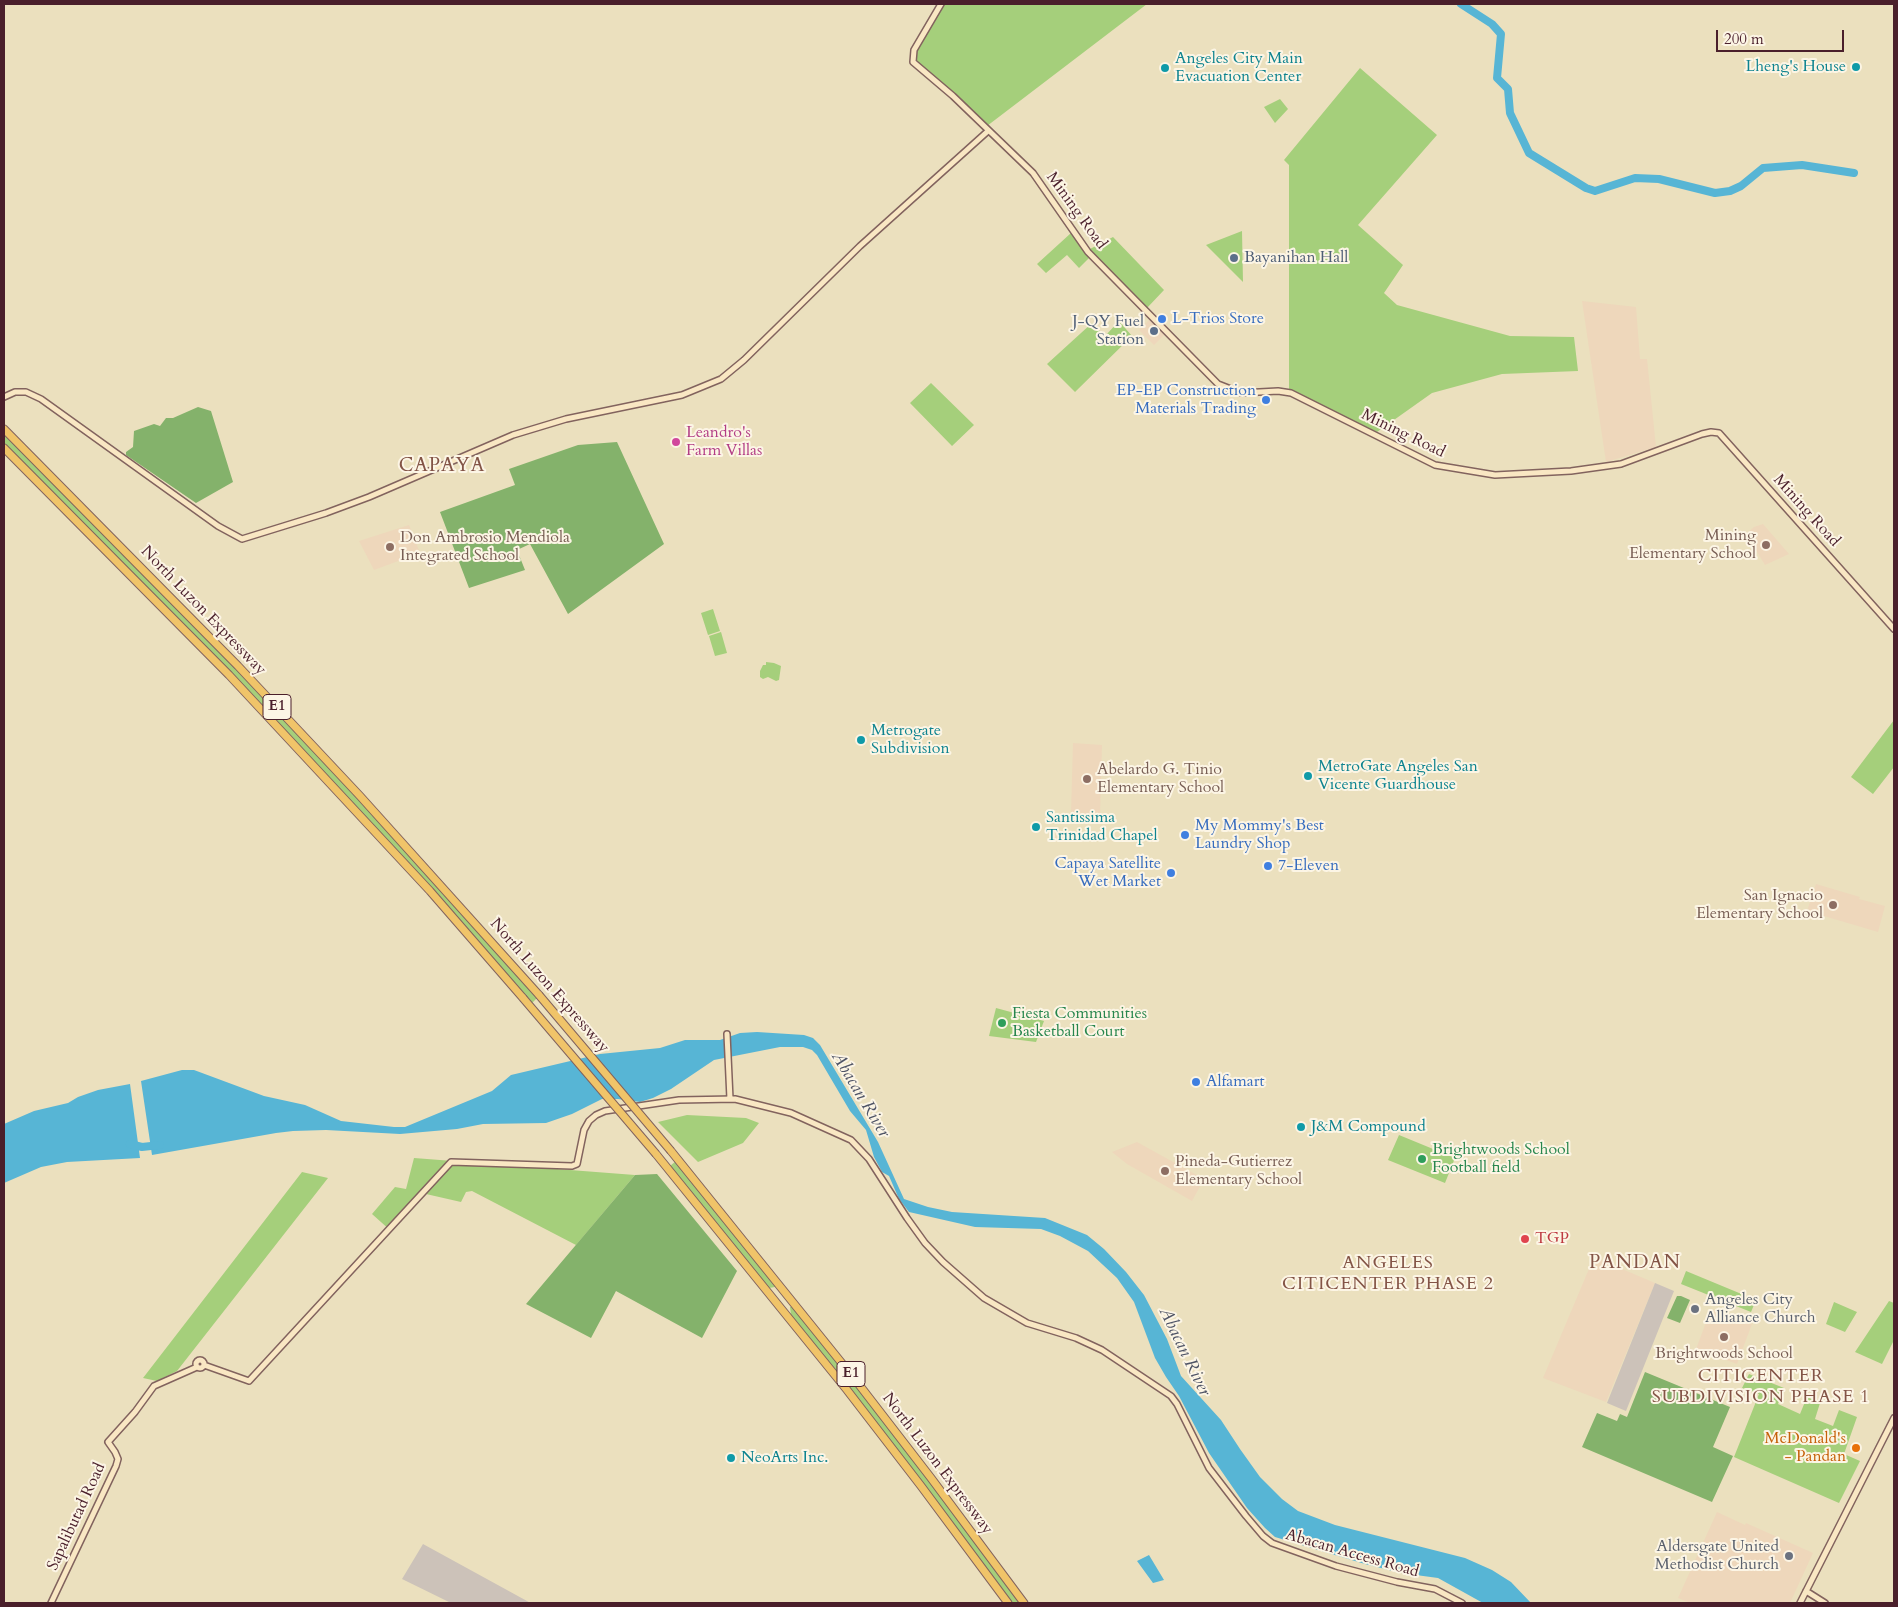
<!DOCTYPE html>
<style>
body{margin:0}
#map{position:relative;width:1898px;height:1607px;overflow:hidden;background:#ebe0be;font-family:Cardo,serif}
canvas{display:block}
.frame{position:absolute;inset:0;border:5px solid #4a1f2b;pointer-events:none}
.scale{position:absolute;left:1716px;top:30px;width:128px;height:22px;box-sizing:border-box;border:2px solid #4a1f2b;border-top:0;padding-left:6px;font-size:15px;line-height:18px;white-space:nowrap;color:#4a1f2b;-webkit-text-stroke:4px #fcf5e5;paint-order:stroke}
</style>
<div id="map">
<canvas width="1898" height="1607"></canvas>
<div class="frame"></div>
<div class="scale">200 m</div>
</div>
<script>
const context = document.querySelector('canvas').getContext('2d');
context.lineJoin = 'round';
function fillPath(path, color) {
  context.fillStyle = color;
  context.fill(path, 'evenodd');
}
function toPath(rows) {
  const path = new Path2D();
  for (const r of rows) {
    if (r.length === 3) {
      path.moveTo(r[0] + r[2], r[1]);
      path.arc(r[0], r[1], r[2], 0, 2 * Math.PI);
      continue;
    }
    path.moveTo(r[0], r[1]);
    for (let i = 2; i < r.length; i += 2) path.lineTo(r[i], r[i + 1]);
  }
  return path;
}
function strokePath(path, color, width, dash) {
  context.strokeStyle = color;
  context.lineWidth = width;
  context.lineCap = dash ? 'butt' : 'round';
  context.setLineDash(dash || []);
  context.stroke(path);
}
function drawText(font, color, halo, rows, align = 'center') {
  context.font = font + ' Cardo,serif';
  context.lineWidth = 4;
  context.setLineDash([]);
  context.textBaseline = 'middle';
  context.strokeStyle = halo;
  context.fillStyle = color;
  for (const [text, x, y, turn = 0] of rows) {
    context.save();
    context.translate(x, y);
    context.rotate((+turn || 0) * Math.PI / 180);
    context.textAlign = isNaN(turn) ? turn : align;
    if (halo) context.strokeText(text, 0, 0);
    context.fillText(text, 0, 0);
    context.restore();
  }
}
const built = toPath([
 [1582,301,1636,307,1640,359,1647,359,1656,447,1606,462],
 [1150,319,1165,334,1154,345,1139,330],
 [1763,524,1789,554,1765,565,1746,534,1754,527],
 [409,525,420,553,374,570,359,541],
 [1073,743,1102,745,1100,818,1071,813],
 [1816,884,1860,897,1859,899,1885,906,1878,932,1807,911],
 [1137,1142,1204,1179,1192,1201,1127,1164,1112,1152],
 [1594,1257,1655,1283,1606,1402,1543,1378],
 [1711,1309,1752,1324,1737,1364,1696,1349],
 [1717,1512,1745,1525,1746,1523,1813,1553,1790,1603,1690,1603,1678,1598]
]);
const industrial = toPath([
 [1655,1283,1674,1291,1626,1411,1607,1403],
 [423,1544,527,1601,530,1603,451,1603,402,1579]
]);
const green = toPath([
 [945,4,1147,4,987,126,917,61,916,56,917,49],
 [1360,68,1437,135,1358,225,1403,265,1384,293,1397,305,1510,336,1574,337,1578,371,1502,374,1432,393,1377,432,1289,391,1289,165,1284,160],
 [1280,99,1288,109,1275,123,1264,107],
 [1242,231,1243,282,1206,245],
 [1071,233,1090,257,1079,268,1067,255,1046,273,1037,264],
 [1113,237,1164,290,1147,308,1088,250],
 [1119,321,1132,336,1075,392,1047,364,1092,323,1105,336],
 [931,383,974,425,952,446,910,403],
 [4,433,250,682,327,763,537,998,532,1003,153,594,4,444],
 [713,609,720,631,708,635,701,613],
 [721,632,727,653,715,656,709,636],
 [766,662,774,663,781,666,779,680,776,681,768,677,763,679,760,677,760,671,763,665,766,665],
 [1894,720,1894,767,1873,794,1851,777],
 [996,1008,1044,1021,1036,1042,989,1036],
 [687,1115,746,1118,759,1123,743,1143,698,1162,658,1122],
 [1399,1135,1455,1158,1445,1183,1388,1160],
 [414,1158,635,1175,576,1245,472,1191,466,1192,461,1202,426,1194,391,1231,372,1214,395,1187,406,1189],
 [676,1161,776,1285,775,1287,769,1288,670,1166],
 [302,1172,328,1178,177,1371,157,1381,143,1378],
 [1686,1271,1756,1300,1751,1312,1681,1284],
 [1889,1301,1894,1303,1894,1340,1882,1364,1855,1352],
 [1834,1302,1857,1312,1845,1332,1826,1324],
 [790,1307,794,1307,869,1400,1022,1603,1012,1603,864,1408,791,1315],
 [1749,1374,1784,1388,1778,1404,1800,1414,1807,1397,1820,1403,1815,1419,1833,1426,1839,1410,1857,1417,1844,1454,1860,1461,1839,1503,1734,1457,1759,1394,1742,1388]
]);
const forest = toPath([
 [198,407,211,411,233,482,196,503,126,455,126,452,133,447,134,431,154,424,160,426,166,418,173,418],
 [617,442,664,544,568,614,530,544,517,550,525,570,469,588,440,512,515,485,509,469,578,445],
 [657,1174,737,1271,702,1338,616,1291,591,1338,526,1304,635,1175],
 [1677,1296,1681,1296,1690,1300,1680,1323,1667,1318],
 [1645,1372,1730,1407,1713,1447,1733,1456,1712,1502,1582,1447,1597,1413,1617,1421,1620,1414,1627,1417]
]);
const water = toPath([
 [757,1032,804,1035,813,1038,820,1045,878,1142,904,1199,928,1207,952,1212,1045,1218,1087,1235,1104,1249,1126,1272,1144,1295,1167,1339,1181,1376,1221,1420,1240,1449,1260,1477,1282,1499,1298,1511,1335,1525,1465,1558,1492,1570,1511,1582,1531,1603,1483,1603,1438,1578,1401,1573,1365,1564,1275,1537,1265,1528,1247,1508,1209,1453,1179,1396,1166,1377,1155,1358,1134,1302,1117,1278,1088,1251,1060,1236,1041,1229,975,1227,909,1212,899,1199,889,1176,882,1172,874,1157,866,1130,850,1111,817,1055,812,1050,803,1047,780,1047,714,1060,671,1089,653,1098,640,1102,618,1099,602,1099,572,1114,546,1123,483,1124,457,1129,400,1134,326,1130,293,1131,276,1133,152,1155,141,1081,182,1070,194,1070,264,1096,305,1105,341,1121,394,1127,405,1127,492,1091,511,1075,600,1054,660,1048,685,1040,720,1040,740,1033],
 [130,1084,140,1158,67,1162,41,1167,4,1183,4,1124,34,1111,68,1103,78,1097,98,1090],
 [1149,1555,1164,1580,1153,1583,1137,1561]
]);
const river = toPath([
 [1461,4,1492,24,1501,34,1497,78,1508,89,1510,113,1529,153,1586,188,1595,191,1635,178,1659,179,1715,193,1730,191,1741,186,1763,168,1802,165,1854,173],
 [130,1144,142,1147,160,1145]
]);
const secondary = toPath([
 [941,4,914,50,913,62,953,96,1033,173,1088,252,1218,384,1241,393,1278,391,1291,393,1435,465,1495,475,1571,471,1621,464,1702,434,1711,432,1719,433,1894,629],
 [4,397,15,392,26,392,41,399,218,526,242,539,326,513,369,497,513,435,566,419,682,395,721,379,744,360,860,246,988,131],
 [727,1034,730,1099],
 [200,1364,4],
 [204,1365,249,1381,451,1162,572,1166,577,1164,584,1130,589,1121,596,1115,605,1111,679,1100,735,1099,791,1113,851,1140,869,1159,907,1218,925,1243,943,1262,984,1298,1027,1323,1076,1338,1102,1350,1171,1396,1177,1404,1209,1468,1246,1516,1263,1536,1272,1543,1336,1566,1397,1582,1435,1589,1462,1603],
 [1806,1591,1825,1603],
 [51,1603,116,1466,118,1459,115,1452,108,1442,135,1412,154,1386,197,1367],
 [1800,1603,1894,1418]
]);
const highway = toPath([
 [4,429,238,666,360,796,539,995],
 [4,448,229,675,430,891,523,998],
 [671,1151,857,1382,931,1478,1024,1603],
 [656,1154,847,1390,921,1486,1008,1603]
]);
const highwayBridge = toPath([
 [539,995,671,1151],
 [523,998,656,1154]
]);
const markers = [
 [1856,67,5,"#0f9aa8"],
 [1165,68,5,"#0f9aa8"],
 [1234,258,5,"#5c6f8a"],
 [1162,319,5,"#3f7fe0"],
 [1154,331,5,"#5c6f8a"],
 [1266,400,5,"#3f7fe0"],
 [676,442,5,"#d1479c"],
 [1766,545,5,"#8d6e63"],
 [390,547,5,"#8d6e63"],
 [861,740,5,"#0f9aa8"],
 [1308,776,5,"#0f9aa8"],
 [1087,779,5,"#8d6e63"],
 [1036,827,5,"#0f9aa8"],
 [1185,835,5,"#3f7fe0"],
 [1268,866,5,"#3f7fe0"],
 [1171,873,5,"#3f7fe0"],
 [1833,905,5,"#8d6e63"],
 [1002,1023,5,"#2e9e5b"],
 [1196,1082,5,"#3f7fe0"],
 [1301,1127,5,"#0f9aa8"],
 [1422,1159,5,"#2e9e5b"],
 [1165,1171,5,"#8d6e63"],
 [1525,1239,5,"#e0444e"],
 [1695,1309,5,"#6b7280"],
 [1724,1337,5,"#8d6e63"],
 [1856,1448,5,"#e8710a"],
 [731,1458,5,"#0f9aa8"],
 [1789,1556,5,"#6b7280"]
];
const shields = [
 [277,707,28],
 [851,1374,28]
];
const shieldNames = [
 ["E1",277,707],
 ["E1",851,1374]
];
const cultureNames = [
 ["Angeles City Main",1175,59],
 ["Evacuation Center",1175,77],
 ["Lheng's House",1846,67,"right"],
 ["Metrogate",871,731],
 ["Subdivision",871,749],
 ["MetroGate Angeles San",1318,767],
 ["Vicente Guardhouse",1318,785],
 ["Santissima",1046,818],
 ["Trinidad Chapel",1046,836],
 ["J&M Compound",1311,1127],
 ["NeoArts Inc.",741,1458]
];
const streetNames = [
 ["Mining Road",1076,211,54],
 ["Mining Road",1403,434,26],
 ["Mining Road",1806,511,48],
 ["North Luzon Expressway",203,611,46],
 ["North Luzon Expressway",549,986,49],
 ["North Luzon Expressway",937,1464,53],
 ["Sapalibutad Road",77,1517,-65],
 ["Abacan Access Road",1352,1554,16]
];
const serviceNames = [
 ["Bayanihan Hall",1244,258],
 ["J-QY Fuel",1144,322,"right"],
 ["Station",1144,340,"right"]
];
const shopNames = [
 ["L-Trios Store",1172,319],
 ["EP-EP Construction",1256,391,"right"],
 ["Materials Trading",1256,409,"right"],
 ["My Mommy's Best",1195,826],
 ["Laundry Shop",1195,844],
 ["Capaya Satellite",1161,864,"right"],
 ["Wet Market",1161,882,"right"],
 ["7-Eleven",1278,866],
 ["Alfamart",1206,1082]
];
const hotelNames = [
 ["Leandro's",686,433],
 ["Farm Villas",686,451]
];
const educationNames = [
 ["Mining",1756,536,"right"],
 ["Elementary School",1756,554,"right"],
 ["Don Ambrosio Mendiola",400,538],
 ["Integrated School",400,556],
 ["Abelardo G. Tinio",1097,770],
 ["Elementary School",1097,788],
 ["San Ignacio",1823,896,"right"],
 ["Elementary School",1823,914,"right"],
 ["Pineda-Gutierrez",1175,1162],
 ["Elementary School",1175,1180],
 ["Brightwoods School",1724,1354,"center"]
];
const leisureNames = [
 ["Fiesta Communities",1012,1014],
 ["Basketball Court",1012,1032],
 ["Brightwoods School",1432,1150],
 ["Football field",1432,1168]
];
const healthNames = [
 ["TGP",1535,1239]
];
const worshipNames = [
 ["Angeles City",1705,1300],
 ["Alliance Church",1705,1318],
 ["Aldersgate United",1779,1547,"right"],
 ["Methodist Church",1779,1565,"right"]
];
const foodNames = [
 ["McDonald's",1846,1439],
 ["- Pandan",1846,1457]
];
const waterNames = [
 ["Abacan River",860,1095,59],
 ["Abacan River",1184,1352,64]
];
const neighbourhoodNames = [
 ["ANGELES",1388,1264],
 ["CITICENTER PHASE 2",1388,1285],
 ["CITICENTER",1761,1377],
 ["SUBDIVISION PHASE 1",1761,1398]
];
const quarterNames = [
 ["CAPAYA",442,467],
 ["PANDAN",1635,1264]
];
fillPath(built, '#eed7bb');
fillPath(industrial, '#ccc2b9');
fillPath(green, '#a5cf7b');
fillPath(forest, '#84b26b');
fillPath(water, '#57b5d5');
strokePath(river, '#57b5d5', 8);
strokePath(secondary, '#82635e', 8);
strokePath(highway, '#82635e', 9);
strokePath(secondary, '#f9e7c3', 5);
strokePath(highway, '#f0c469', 7);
strokePath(highwayBridge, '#82635e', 9, []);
strokePath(highwayBridge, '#f0c469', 7);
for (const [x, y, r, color] of markers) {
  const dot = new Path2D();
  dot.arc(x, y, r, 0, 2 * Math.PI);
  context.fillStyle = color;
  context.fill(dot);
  strokePath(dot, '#fcf5e5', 2);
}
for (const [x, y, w] of shields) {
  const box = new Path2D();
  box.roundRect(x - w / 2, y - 12.5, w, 25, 4);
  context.fillStyle = '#fcf5e5';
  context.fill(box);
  strokePath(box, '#4a1f2b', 1);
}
drawText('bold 15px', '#4a1f2b', null, shieldNames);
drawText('16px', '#0d838f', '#fcf5e5', cultureNames, 'left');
drawText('16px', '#4a1f2b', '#fcf5e5', streetNames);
drawText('16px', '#4e5e75', '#fcf5e5', serviceNames, 'left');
drawText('16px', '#366cbe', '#fcf5e5', shopNames, 'left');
drawText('16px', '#b23c85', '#fcf5e5', hotelNames, 'left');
drawText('16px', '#785e54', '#fcf5e5', educationNames, 'left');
drawText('16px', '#27864d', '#fcf5e5', leisureNames, 'left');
drawText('16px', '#be3a42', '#fcf5e5', healthNames, 'left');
drawText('16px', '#5b616d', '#fcf5e5', worshipNames, 'left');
drawText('16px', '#c56008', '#fcf5e5', foodNames, 'right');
drawText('italic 18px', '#4f5466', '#fcf5e5', waterNames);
context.letterSpacing = '1px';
drawText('18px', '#835446', '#fcf5e5', neighbourhoodNames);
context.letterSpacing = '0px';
context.letterSpacing = '1px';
drawText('19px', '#835446', '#fcf5e5', quarterNames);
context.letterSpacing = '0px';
</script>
